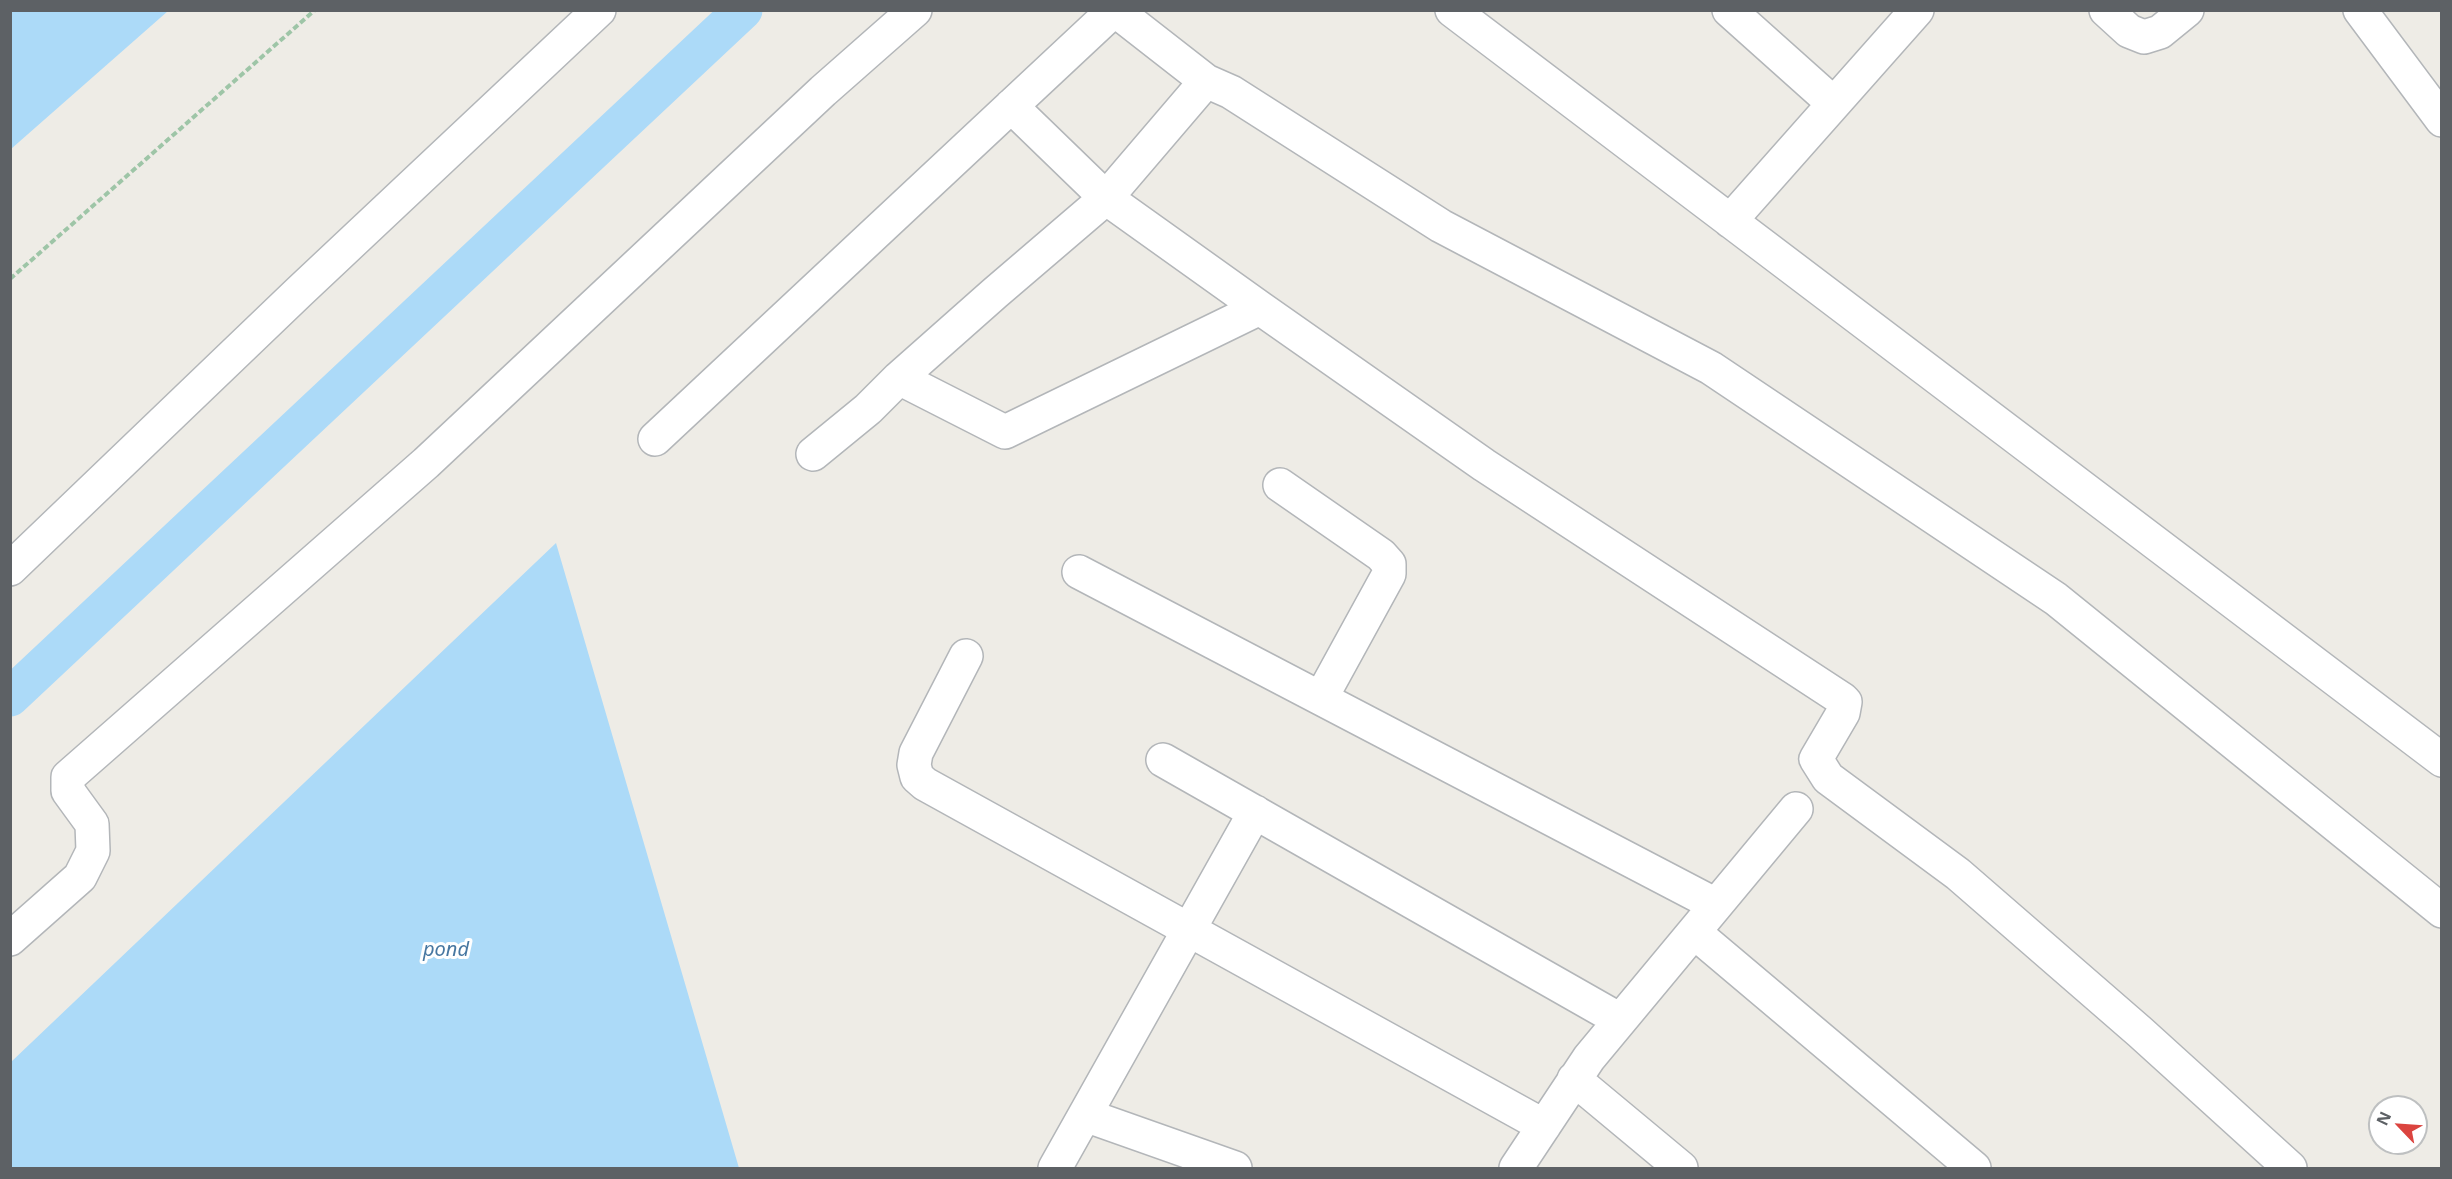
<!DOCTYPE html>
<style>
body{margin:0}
#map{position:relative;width:2452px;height:1179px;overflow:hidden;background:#eeece6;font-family:"Noto Sans",sans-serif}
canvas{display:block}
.frame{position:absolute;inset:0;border:12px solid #5d6165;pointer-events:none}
.north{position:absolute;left:2368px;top:1095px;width:60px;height:60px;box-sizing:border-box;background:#fff;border:2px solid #bec0c1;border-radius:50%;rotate:295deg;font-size:16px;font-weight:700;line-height:24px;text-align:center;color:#5d6165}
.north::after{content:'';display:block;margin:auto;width:21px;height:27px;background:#db443f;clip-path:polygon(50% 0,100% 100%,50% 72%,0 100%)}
</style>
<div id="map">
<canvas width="2452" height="1179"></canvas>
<div class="frame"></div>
<div class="north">N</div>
</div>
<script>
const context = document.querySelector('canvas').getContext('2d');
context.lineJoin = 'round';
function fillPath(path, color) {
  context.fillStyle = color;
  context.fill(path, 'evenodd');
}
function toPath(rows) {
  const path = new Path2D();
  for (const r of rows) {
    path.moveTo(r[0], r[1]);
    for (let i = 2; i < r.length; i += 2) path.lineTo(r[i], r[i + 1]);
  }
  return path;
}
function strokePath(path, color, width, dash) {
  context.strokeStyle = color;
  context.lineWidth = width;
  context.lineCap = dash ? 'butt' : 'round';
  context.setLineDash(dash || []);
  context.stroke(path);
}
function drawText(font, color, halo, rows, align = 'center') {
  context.font = font + ' "Noto Sans",sans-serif';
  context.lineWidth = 6;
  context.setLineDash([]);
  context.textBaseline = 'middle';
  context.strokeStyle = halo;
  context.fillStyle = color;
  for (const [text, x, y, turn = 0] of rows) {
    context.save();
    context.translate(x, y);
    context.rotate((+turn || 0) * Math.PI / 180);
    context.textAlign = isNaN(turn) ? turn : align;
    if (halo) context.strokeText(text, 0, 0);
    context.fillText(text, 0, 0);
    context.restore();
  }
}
const water = toPath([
 [11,10,168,10,168,11,11,149],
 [556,543,739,1168,11,1168,11,1062]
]);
const canal = toPath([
 [10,697,743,10]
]);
const path = toPath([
 [10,279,315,10]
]);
const minor = toPath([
 [1452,10,2442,760],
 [1729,10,1833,103],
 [2106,10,2129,31,2144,37,2160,32,2187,10],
 [2360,10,2442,120],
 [1206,81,1231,92,1441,226,1711,368,2056,599,2442,911],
 [1011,106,1106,198,1260,308,1484,465,1842,699,1845,702,1843,713,1816,759,1828,778,1958,874,2140,1032,2290,1168],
 [1730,221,1917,10],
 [899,378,1005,432,1260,308],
 [655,439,1114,10],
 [813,454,868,409,899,378,995,293,1106,198,1206,81,1115,10],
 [1280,485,1381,555,1389,564,1389,574,1321,698],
 [10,569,299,292,599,10],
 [1079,572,1716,905],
 [966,656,916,753,914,765,917,777,925,784,1544,1126],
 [1163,760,1620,1020],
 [1694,932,1974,1168],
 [10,939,80,877,93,851,92,824,68,791,68,777,426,463,823,91,915,10],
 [1574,1079,1681,1168],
 [1085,1115,1235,1168],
 [1055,1168,1255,812],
 [1516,1168,1589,1058,1796,809]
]);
const waterNames = [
 ["pond",446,950]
];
fillPath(water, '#acdaf8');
strokePath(canal, '#acdaf8', 39);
strokePath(minor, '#b3b6b9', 36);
strokePath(path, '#9ec5a7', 4, [6, 3]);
strokePath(minor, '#fff', 33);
drawText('italic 20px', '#4777a1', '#fff', waterNames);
</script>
